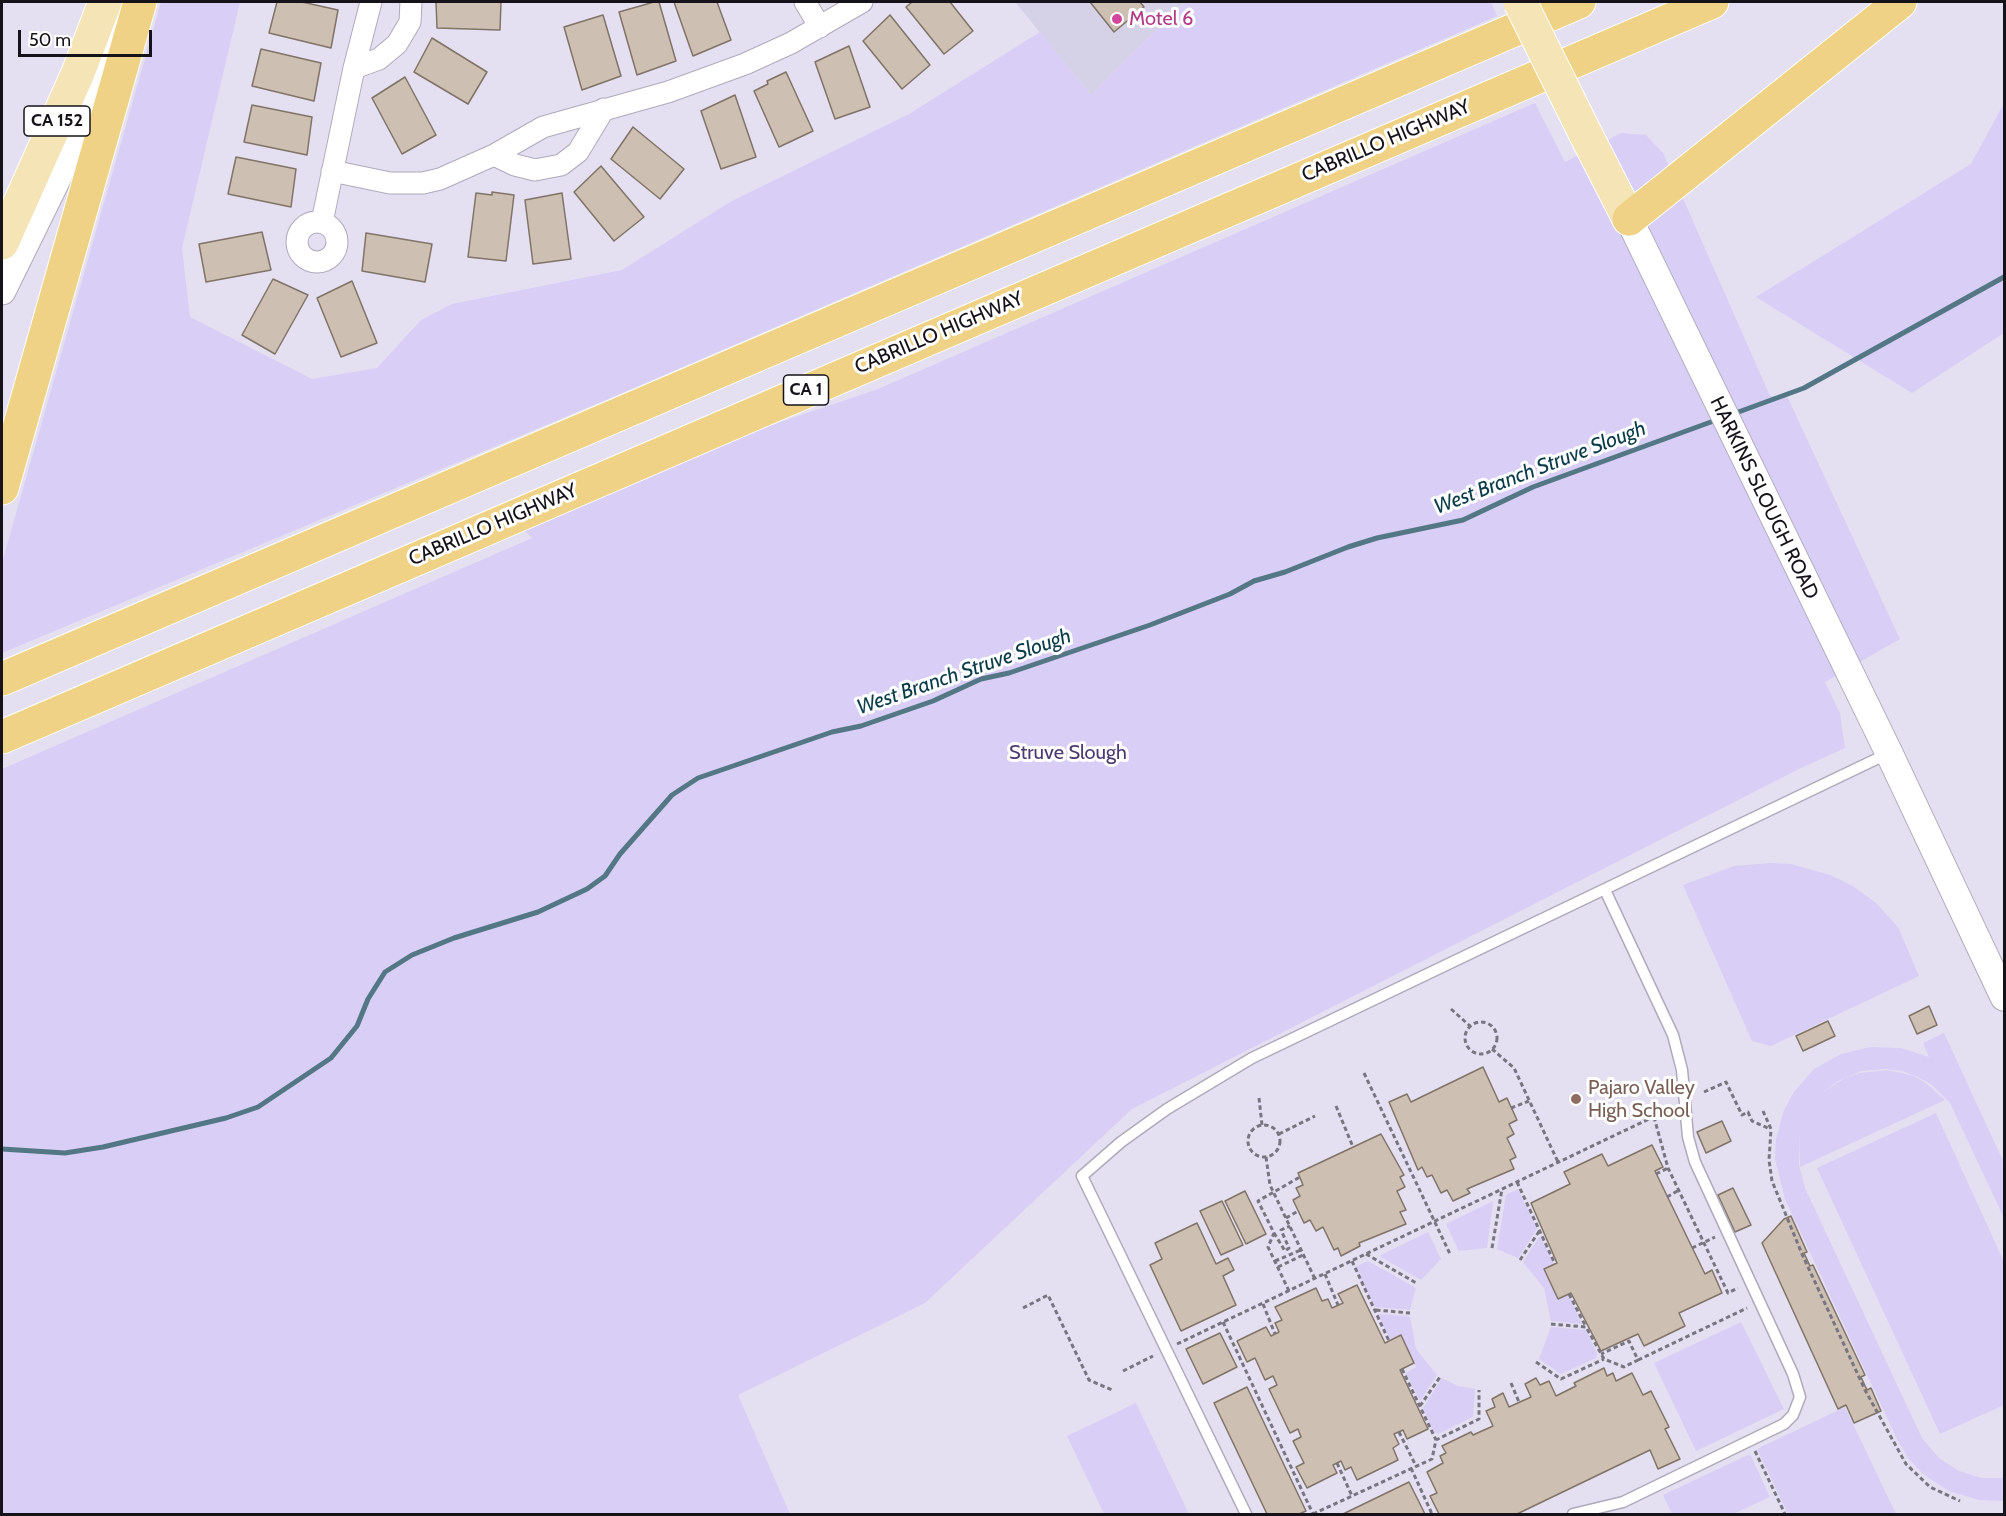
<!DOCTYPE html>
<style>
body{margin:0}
#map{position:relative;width:2006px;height:1516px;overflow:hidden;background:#e4e0f2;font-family:Cabin,sans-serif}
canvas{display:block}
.frame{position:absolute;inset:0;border:3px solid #151319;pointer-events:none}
.scale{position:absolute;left:18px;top:30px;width:134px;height:27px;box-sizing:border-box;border:3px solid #151319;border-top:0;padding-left:8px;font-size:18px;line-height:21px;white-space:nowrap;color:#151319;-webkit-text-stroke:4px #fff;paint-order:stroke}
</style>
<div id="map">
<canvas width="2006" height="1516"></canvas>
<div class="frame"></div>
<div class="scale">50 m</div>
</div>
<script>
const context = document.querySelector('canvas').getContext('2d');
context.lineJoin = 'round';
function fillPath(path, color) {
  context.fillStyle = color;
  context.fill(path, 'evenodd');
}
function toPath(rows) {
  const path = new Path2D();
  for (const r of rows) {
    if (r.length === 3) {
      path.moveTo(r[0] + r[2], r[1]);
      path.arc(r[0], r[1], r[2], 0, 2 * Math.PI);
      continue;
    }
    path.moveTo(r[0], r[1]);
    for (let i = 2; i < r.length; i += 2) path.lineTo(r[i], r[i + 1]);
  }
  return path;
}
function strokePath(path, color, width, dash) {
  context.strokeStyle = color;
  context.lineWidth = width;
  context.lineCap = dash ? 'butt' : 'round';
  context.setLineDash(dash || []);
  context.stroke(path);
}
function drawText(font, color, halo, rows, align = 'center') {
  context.font = font + ' Cabin,sans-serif';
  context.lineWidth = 6;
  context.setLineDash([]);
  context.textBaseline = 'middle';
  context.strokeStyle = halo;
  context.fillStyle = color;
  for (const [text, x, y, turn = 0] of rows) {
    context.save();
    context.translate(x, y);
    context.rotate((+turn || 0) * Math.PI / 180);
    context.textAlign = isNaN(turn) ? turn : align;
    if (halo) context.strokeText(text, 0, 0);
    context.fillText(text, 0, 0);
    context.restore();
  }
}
const commercial = toPath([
 [1015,2,1185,2,1091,95]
]);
const green = toPath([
 [161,2,240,2,182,248,190,317,312,379,377,368,421,320,452,304,622,270,730,202,909,114,1040,32,1091,95,1185,2,1491,2,1497,16,620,394,2,653,2,563],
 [1535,103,1565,162,1621,133,1646,135,1663,153,1770,396,1787,396,1900,639,1825,682,1840,713,1845,748,1801,768,1132,1109,925,1303,738,1395,790,1514,2,1514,2,769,532,538,513,519,621,476,878,389],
 [2004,103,2004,333,1912,393,1756,297,1971,164],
 [1769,863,1791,864,1830,875,1853,886,1876,903,1898,927,1919,976,1771,1046,1752,1041,1683,885,1734,866],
 [1944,1033,2004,1163,2004,1218,1950,1103,1932,1085,1918,1077,1902,1071,1886,1069,1861,1071,1838,1081,1822,1093,1845,1078,1859,1073,1888,1070,1914,1076,1926,1083,1945,1100,1800,1167,1800,1132,1799,1165,1805,1188,1922,1438,1939,1458,1959,1471,1982,1478,2004,1478,2004,1501,1979,1500,1949,1491,1923,1474,1908,1458,1897,1439,1785,1199,1775,1159,1776,1139,1784,1110,1794,1092,1814,1069,1841,1054,1870,1047,1901,1048,1929,1057,1923,1043],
 [1936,1113,2004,1262,2004,1405,1940,1434,1817,1168],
 [1518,1189,1537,1229,1518,1258,1497,1249,1506,1195],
 [1493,1201,1487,1248,1459,1251,1446,1224],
 [1428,1232,1441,1259,1421,1280,1381,1257,1381,1255],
 [1540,1236,1554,1265,1544,1270,1558,1299,1568,1294,1582,1324,1551,1321,1544,1288,1523,1262],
 [1368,1261,1416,1288,1410,1310,1375,1307,1355,1267],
 [1378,1314,1410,1316,1416,1349,1437,1375,1420,1401,1406,1373,1416,1367,1402,1338,1392,1343],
 [1741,1322,1784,1409,1696,1451,1654,1363],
 [1551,1327,1586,1330,1597,1354,1596,1358,1561,1374,1539,1359],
 [1442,1378,1458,1386,1475,1389,1473,1417,1438,1434,1434,1432,1423,1408],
 [1136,1403,1189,1514,1104,1514,1067,1436],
 [1845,1407,1896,1514,1788,1514,1757,1449],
 [1750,1454,1770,1497,1733,1514,1672,1514,1663,1495]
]);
const stream = toPath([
 [1733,414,1804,388,2004,277],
 [2,1149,65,1153,103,1147,226,1118,258,1107,331,1058,357,1026,368,999,385,972,412,955,454,938,538,912,587,889,605,876,620,854,672,795,698,778,832,732,861,726,933,701,981,679,1009,673,1150,625,1230,594,1254,581,1285,572,1348,547,1377,538,1463,520,1533,487,1719,419]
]);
const building = toPath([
 [277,2,302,2,338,10,331,48,269,33,277,2],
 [436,2,501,2,500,30,437,28,436,2],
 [654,2,659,2,676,61,637,75,619,12,654,2],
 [674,2,717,2,731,40,693,56,674,2],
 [912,2,950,2,973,31,944,54,906,7,912,2],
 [1090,2,1140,2,1144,7,1114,32,1090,2],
 [603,15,621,76,582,90,564,27,603,15],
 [890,15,930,65,902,89,863,41,890,15],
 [432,38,487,72,468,104,414,72,432,38],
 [849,46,870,107,835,119,815,62,849,46],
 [261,49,321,63,314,101,252,86,261,49],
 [786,72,813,131,779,147,754,91,768,84,767,81,786,72],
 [405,77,436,135,402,154,372,98,405,77],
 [735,95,756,157,721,169,701,111,735,95],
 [252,105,312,117,307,155,244,142,252,105],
 [633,127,684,169,660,199,611,159,633,127],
 [236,157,296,169,291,207,228,194,236,157],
 [601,166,644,217,614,241,574,192,601,166],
 [492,192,514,195,506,261,468,257,476,193,492,195,492,192],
 [562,193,571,259,533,264,525,200,562,193],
 [262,232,271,270,206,282,199,244,262,232],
 [366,233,432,244,425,282,362,271,366,233],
 [273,279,308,295,275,354,242,335,273,279],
 [352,281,377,343,341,357,317,298,352,281],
 [1929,1006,1937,1025,1917,1034,1909,1016,1929,1006],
 [1828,1021,1835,1036,1803,1051,1796,1036,1828,1021],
 [1483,1067,1499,1102,1507,1098,1517,1120,1509,1124,1514,1134,1507,1138,1516,1157,1510,1160,1514,1169,1467,1189,1470,1193,1453,1201,1447,1190,1441,1193,1432,1175,1427,1177,1422,1167,1418,1170,1389,1102,1407,1094,1411,1102,1483,1067],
 [1722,1121,1731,1141,1706,1153,1697,1132,1722,1121],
 [1381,1134,1404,1175,1400,1177,1405,1187,1397,1191,1406,1210,1400,1212,1406,1224,1359,1243,1360,1246,1341,1256,1338,1248,1334,1250,1323,1227,1316,1231,1310,1220,1304,1223,1293,1200,1300,1196,1296,1188,1303,1185,1298,1173,1381,1134],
 [1652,1145,1663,1167,1655,1171,1705,1274,1712,1270,1722,1293,1679,1313,1685,1326,1644,1346,1638,1334,1601,1351,1571,1293,1558,1299,1544,1269,1557,1263,1531,1203,1570,1184,1564,1172,1602,1154,1608,1166,1652,1145],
 [1733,1188,1751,1225,1735,1232,1718,1195,1733,1188],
 [1245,1191,1266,1234,1246,1244,1225,1201,1245,1191],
 [1222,1201,1243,1245,1221,1255,1200,1211,1222,1201],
 [1791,1216,1807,1252,1804,1253,1810,1266,1813,1265,1865,1375,1861,1377,1867,1390,1871,1388,1881,1411,1854,1423,1846,1405,1838,1409,1762,1243,1784,1219,1791,1216],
 [1197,1223,1216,1264,1228,1258,1234,1270,1223,1276,1236,1305,1181,1331,1150,1265,1162,1259,1155,1243,1197,1223],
 [1357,1285,1385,1343,1401,1335,1414,1363,1400,1370,1428,1429,1407,1439,1403,1430,1394,1434,1399,1444,1393,1448,1398,1460,1357,1480,1351,1467,1345,1470,1341,1461,1333,1465,1337,1473,1307,1488,1296,1467,1304,1463,1293,1441,1301,1437,1298,1429,1290,1433,1269,1389,1277,1385,1273,1376,1265,1380,1255,1358,1247,1362,1237,1341,1266,1327,1271,1336,1279,1332,1275,1323,1282,1320,1275,1307,1316,1288,1322,1301,1328,1299,1332,1308,1343,1303,1338,1294,1357,1285],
 [1220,1333,1237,1367,1203,1384,1186,1349,1220,1333],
 [1604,1368,1607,1376,1613,1373,1616,1381,1632,1373,1643,1395,1651,1391,1669,1427,1665,1429,1680,1459,1658,1469,1650,1450,1517,1514,1439,1514,1430,1496,1437,1493,1427,1472,1443,1463,1440,1456,1446,1453,1442,1446,1471,1432,1473,1435,1493,1426,1486,1411,1495,1407,1492,1399,1503,1393,1509,1407,1531,1397,1525,1384,1536,1378,1540,1385,1549,1381,1556,1396,1576,1386,1574,1383,1604,1368],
 [1247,1387,1306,1511,1299,1514,1267,1514,1214,1403,1247,1387],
 [1409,1482,1425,1514,1343,1514,1409,1482]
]);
const path = toPath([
 [1451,1009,1470,1026],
 [1481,1038,16],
 [1492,1049,1514,1068,1558,1162],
 [1364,1073,1450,1254],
 [1704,1092,1726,1082,1742,1115,1748,1112,1752,1121,1770,1129],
 [1259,1098,1262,1125],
 [1336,1106,1353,1147],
 [1511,1108,1529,1101],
 [1763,1111,1771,1129,1769,1160,1772,1181,1802,1254,1865,1390,1906,1464,1930,1487,1960,1501],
 [1654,1117,1668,1168,1728,1293,1738,1288],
 [1264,1141,16],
 [1279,1134,1315,1116],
 [1266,1157,1270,1185,1315,1279],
 [1656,1174,1668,1168],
 [1517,1182,1555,1264],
 [1667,1197,1679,1190],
 [1286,1218,1298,1211],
 [1274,1233,1285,1251,1289,1248,1281,1230,1290,1226],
 [1492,1248,1502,1189],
 [1692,1248,1715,1237],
 [1366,1254,1418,1284],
 [1520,1260,1540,1230],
 [1275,1261,1301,1250],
 [1352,1261,1389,1341],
 [1278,1267,1303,1255],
 [1325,1274,1338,1305],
 [1289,1291,1268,1247,1274,1233,1258,1201,1300,1177],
 [1569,1294,1586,1327],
 [1263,1304,1275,1334],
 [1023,1308,1048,1295,1089,1380,1112,1390],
 [1376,1310,1410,1313],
 [1223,1322,1313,1514],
 [1551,1324,1586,1327,1604,1359,1624,1367,1638,1360,1629,1341,1601,1354],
 [1177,1344,1672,1108],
 [1638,1360,1747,1308],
 [1536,1362,1561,1379,1604,1359],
 [1402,1369,1436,1440],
 [1123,1371,1153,1356],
 [1511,1383,1519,1402],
 [1420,1406,1440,1377],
 [1399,1432,1416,1466],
 [1755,1451,1785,1514],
 [1337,1463,1352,1496],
 [1411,1468,1432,1514],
 [1313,1514,1432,1459,1436,1440,1479,1419,1479,1390]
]);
const service = toPath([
 [1246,1514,1082,1176,1121,1142,1167,1109,1252,1058,1889,753],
 [1573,1514,1623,1502,1784,1424,1793,1415,1800,1397,1793,1374,1695,1162,1688,1137,1682,1070,1673,1035,1605,890]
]);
const minor = toPath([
 [805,2,820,27],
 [354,68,379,59,397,44,410,22,411,2],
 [494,155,515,165,535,170,561,165,578,152,604,109],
 [332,171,390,183,423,183,440,179,494,155,543,127,668,92,745,64,791,43,862,2],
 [317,242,20],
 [322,222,354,68,371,2]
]);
const tertiary = toPath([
 [1629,219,1889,753,2004,997],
 [2,291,57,179,118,32]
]);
const primary = toPath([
 [1585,133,1629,219],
 [2,243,78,73,105,2]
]);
const motorway = toPath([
 [1629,219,1900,2],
 [2,488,140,2],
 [2,679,1579,2],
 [2,737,1712,2]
]);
const primaryBridge = toPath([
 [1520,2,1585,133]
]);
const markers = [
 [1117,19,6,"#d1479c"],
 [1576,1099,6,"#8d6e63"]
];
const shields = [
 [57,121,66],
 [806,390,45]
];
const shieldNames = [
 ["CA 152",57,121],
 ["CA 1",806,390]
];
const hotelNames = [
 ["Motel 6",1129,19]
];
const streetNames = [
 ["CABRILLO HIGHWAY",1386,141,-23],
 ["CABRILLO HIGHWAY",939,333,-23],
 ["HARKINS SLOUGH ROAD",1764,498,64],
 ["CABRILLO HIGHWAY",493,525,-23]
];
const parkNames = [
 ["Struve Slough",1068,753]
];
const educationNames = [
 ["Pajaro Valley",1588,1088],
 ["High School",1588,1111]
];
const waterNames = [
 ["West Branch Struve Slough",1540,468,-21],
 ["West Branch Struve Slough",964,672,-19]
];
fillPath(commercial, '#d5d2e8');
fillPath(green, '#d9cef6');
strokePath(stream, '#537784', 5);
fillPath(building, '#cdbfb2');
strokePath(building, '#807367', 1.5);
strokePath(service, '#aeaabb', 13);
strokePath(minor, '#aeaabb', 23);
strokePath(tertiary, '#aeaabb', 29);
strokePath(primary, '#fff', 35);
strokePath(motorway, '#fff', 35);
strokePath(path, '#787580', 3, [4.5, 3]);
strokePath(service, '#fff', 10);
strokePath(minor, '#fff', 21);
strokePath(tertiary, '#fff', 27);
strokePath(primary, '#f5e4b6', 33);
strokePath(motorway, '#efd285', 33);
strokePath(primaryBridge, '#fff', 35, []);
strokePath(primaryBridge, '#f5e4b6', 33);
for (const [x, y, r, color] of markers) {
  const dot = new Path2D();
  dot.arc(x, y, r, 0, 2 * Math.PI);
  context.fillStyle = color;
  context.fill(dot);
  strokePath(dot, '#fff', 2);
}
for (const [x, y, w] of shields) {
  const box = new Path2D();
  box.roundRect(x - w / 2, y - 15, w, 30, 4.5);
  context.fillStyle = '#fff';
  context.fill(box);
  strokePath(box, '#151319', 1.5);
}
drawText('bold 18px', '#151319', null, shieldNames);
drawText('20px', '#b23c85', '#fff', hotelNames, 'left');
drawText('20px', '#151319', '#fff', streetNames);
drawText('20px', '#4c3a71', '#fff', parkNames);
drawText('20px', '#785e54', '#fff', educationNames, 'left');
drawText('italic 21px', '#093b48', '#fff', waterNames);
</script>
